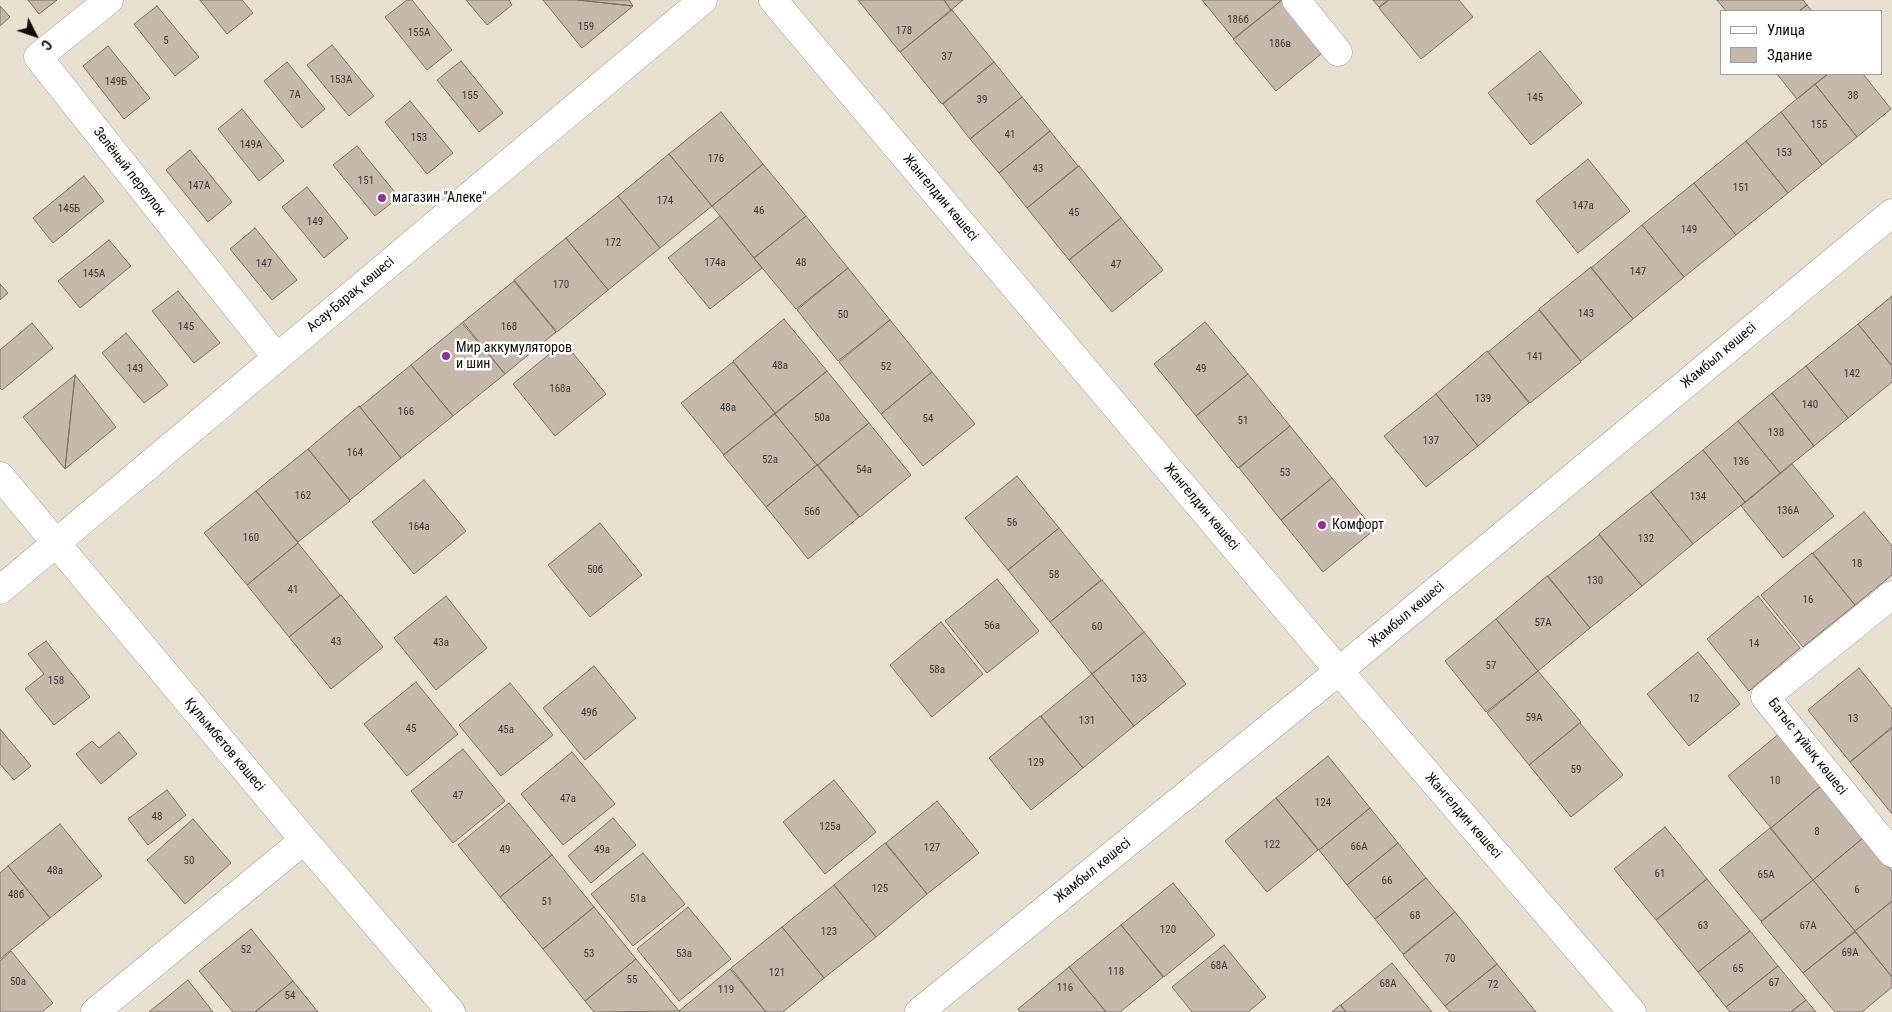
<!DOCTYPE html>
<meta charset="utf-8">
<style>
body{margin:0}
#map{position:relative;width:1892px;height:1012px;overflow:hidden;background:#e8e0d0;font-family:"Roboto Condensed",sans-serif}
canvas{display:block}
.legend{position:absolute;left:1720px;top:10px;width:162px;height:65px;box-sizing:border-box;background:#fff;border:1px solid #9f9e9c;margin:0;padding:6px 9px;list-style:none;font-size:15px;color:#0f0d08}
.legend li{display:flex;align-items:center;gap:10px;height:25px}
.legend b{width:25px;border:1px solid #9f9e9c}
.north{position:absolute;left:10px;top:10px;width:50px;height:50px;-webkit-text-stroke:4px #fff;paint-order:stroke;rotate:131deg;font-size:14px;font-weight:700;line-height:20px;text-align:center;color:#0f0d08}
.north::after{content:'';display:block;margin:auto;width:18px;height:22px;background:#0f0d08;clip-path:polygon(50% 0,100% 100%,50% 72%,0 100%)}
</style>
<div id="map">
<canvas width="1892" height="1012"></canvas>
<ul class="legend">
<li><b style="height:6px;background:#fff"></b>Улица</li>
<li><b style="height:14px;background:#c7b8ac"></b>Здание</li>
</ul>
<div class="north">С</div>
</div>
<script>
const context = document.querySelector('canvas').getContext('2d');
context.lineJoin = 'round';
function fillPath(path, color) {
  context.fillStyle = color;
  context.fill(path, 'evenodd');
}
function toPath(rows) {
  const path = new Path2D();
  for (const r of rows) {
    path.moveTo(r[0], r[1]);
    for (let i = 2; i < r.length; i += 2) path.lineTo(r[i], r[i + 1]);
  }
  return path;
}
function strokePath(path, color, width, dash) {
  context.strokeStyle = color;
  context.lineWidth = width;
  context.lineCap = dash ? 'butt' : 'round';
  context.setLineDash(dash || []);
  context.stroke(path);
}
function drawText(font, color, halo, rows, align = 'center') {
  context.font = font + ' "Roboto Condensed",sans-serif';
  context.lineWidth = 5;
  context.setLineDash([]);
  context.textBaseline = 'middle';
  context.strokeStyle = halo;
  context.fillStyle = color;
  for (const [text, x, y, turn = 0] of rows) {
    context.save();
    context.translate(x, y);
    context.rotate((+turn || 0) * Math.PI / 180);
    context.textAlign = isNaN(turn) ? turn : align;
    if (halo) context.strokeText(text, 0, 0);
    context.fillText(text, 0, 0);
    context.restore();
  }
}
const building = toPath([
 [28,0,57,0,39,14,28,0],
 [200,0,242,0,253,13,227,34,200,0],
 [407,0,412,0,452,50,427,70,385,17,407,0],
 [466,0,509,0,512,5,487,25,466,0],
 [543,0,578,0,633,6,582,48,543,0],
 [578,0,629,0,633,6,578,0],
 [858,0,944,0,951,10,900,52,858,0],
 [944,0,963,0,951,10,944,0],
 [1202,0,1282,0,1234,39,1202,0],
 [1282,0,1287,0,1327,49,1276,91,1233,39,1282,0],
 [1373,0,1388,0,1379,7,1373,0],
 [1389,0,1459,0,1473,17,1421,59,1379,8,1389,0],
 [1717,0,1803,0,1807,5,1799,11,1726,11,1717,0],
 [1807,5,1812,11,1799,11,1807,5],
 [0,6,10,17,0,26,0,6],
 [157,6,199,57,175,76,134,24,157,6],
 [952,10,994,62,942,104,900,52,952,10],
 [332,45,374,96,349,116,307,65,332,45],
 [108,46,150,98,124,119,83,66,108,46],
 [1540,51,1582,103,1531,145,1488,93,1540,51],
 [461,61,503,113,479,132,437,80,461,61],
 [287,62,325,109,302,128,264,81,287,62],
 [994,62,1022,97,970,139,943,104,994,62],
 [1777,74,1828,74,1797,99,1777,74],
 [1828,74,1863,74,1891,109,1857,137,1815,84,1828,74],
 [1815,84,1857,137,1822,165,1781,112,1815,84],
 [1022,97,1050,131,999,173,970,139,1022,97],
 [410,101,453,153,427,174,385,122,410,101],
 [242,109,284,161,259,181,218,129,242,109],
 [721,112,763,164,712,206,669,154,721,112],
 [1781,112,1822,165,1788,193,1746,141,1781,112],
 [1050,131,1078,166,1027,208,999,173,1050,131],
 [1746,141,1788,193,1736,235,1694,183,1746,141],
 [357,146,399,197,375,216,333,165,357,146],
 [190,150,232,202,208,222,166,170,190,150],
 [669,154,712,206,660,248,618,196,669,154],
 [1588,159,1630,211,1578,253,1536,201,1588,159],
 [763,164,806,216,754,258,712,206,763,164],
 [1079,166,1121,218,1069,260,1027,208,1079,166],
 [84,176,104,201,53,243,33,218,84,176],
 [1694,183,1736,235,1684,277,1642,225,1694,183],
 [307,187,348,238,324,258,282,207,307,187],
 [618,196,660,248,608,290,566,238,618,196],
 [720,216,762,268,710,309,668,258,720,216],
 [806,216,848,268,796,309,754,258,806,216],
 [1121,218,1163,270,1112,312,1069,260,1121,218],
 [1642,225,1684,277,1633,319,1591,268,1642,225],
 [255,228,297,280,272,300,230,249,255,228],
 [566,238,608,290,557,332,514,280,566,238],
 [109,240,131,266,80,308,58,281,109,240],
 [1591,267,1633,319,1581,361,1539,309,1591,267],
 [848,268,890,320,838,361,797,310,848,268],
 [514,281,556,332,505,374,463,322,514,281],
 [0,284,8,293,0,300,0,284],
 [178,291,220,343,194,363,152,311,178,291],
 [1892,296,1892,366,1858,324,1892,296],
 [1539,310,1581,362,1530,403,1488,352,1539,310],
 [784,319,827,371,775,413,733,361,784,319],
 [890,320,932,372,881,414,839,362,890,320],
 [1205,322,1248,374,1196,416,1154,364,1205,322],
 [32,323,53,348,2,390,0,388,0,350,32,323],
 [462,323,505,374,453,416,411,365,462,323],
 [1858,324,1892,366,1892,382,1848,418,1806,366,1858,324],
 [126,333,168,385,144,403,102,353,126,333],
 [564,342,606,394,555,436,513,384,564,342],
 [1487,351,1529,403,1478,446,1436,394,1487,351],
 [733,362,775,413,724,455,681,403,733,362],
 [411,365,453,416,401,458,360,407,411,365],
 [1806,366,1848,418,1814,446,1772,393,1806,366],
 [827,371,869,423,817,465,775,414,827,371],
 [932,372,975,424,923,466,881,414,932,372],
 [1248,374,1290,426,1238,468,1196,416,1248,374],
 [75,375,116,427,65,469,75,375],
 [75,375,65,469,23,417,75,375],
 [1772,393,1814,446,1780,473,1738,421,1772,393],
 [1436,394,1478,446,1426,487,1384,436,1436,394],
 [359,406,401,458,350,500,308,449,359,406],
 [775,414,817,465,766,507,723,455,775,414],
 [1738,421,1780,473,1745,502,1703,450,1738,421],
 [869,423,911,475,860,517,818,465,869,423],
 [1290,426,1332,478,1281,520,1239,468,1290,426],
 [308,449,350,501,298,542,256,491,308,449],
 [1703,450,1745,502,1693,544,1651,492,1703,450],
 [1792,464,1834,516,1783,558,1741,506,1792,464],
 [817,465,859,517,808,559,766,507,817,465],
 [1017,476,1059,528,1008,570,965,518,1017,476],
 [1332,478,1374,530,1323,572,1281,520,1332,478],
 [424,480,466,531,414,574,372,522,424,480],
 [256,491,298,543,247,585,204,533,256,491],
 [1651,492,1693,544,1642,586,1599,534,1651,492],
 [1864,512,1892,546,1892,575,1855,605,1813,553,1864,512],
 [600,523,642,575,590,617,548,565,600,523],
 [1059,528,1101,580,1050,622,1008,570,1059,528],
 [1599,535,1642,586,1590,628,1548,576,1599,535],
 [298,543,340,595,289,637,247,585,298,543],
 [1812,553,1855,605,1803,647,1761,595,1812,553],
 [1547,576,1590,628,1538,671,1496,619,1547,576],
 [997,579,1039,631,987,673,945,621,997,579],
 [1102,580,1144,632,1092,674,1050,622,1102,580],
 [341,595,383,647,331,689,289,637,341,595],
 [446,596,487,648,436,690,394,638,446,596],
 [1758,596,1800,648,1749,691,1707,639,1758,596],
 [1496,619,1538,671,1486,712,1445,661,1496,619],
 [941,622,983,674,932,717,890,665,941,622],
 [1144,632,1186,684,1134,726,1092,674,1144,632],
 [46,641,90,697,54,725,25,689,44,674,28,654,46,641],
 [1698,652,1740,704,1689,746,1647,694,1698,652],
 [594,666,636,718,585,760,543,708,594,666],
 [1859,668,1892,709,1892,727,1850,762,1808,710,1859,668],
 [1538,671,1581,722,1529,765,1487,713,1538,671],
 [1092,674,1134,726,1083,768,1041,716,1092,674],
 [416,682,458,734,407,776,364,724,416,682],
 [510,683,553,735,501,776,459,725,510,683],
 [1040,716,1083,768,1031,810,989,758,1040,716],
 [1580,723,1623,775,1571,817,1529,765,1580,723],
 [1892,728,1892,814,1850,762,1892,728],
 [0,729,31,766,14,780,0,764,0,729],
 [119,732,137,754,101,784,76,754,92,741,99,748,119,732],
 [1780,733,1822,785,1771,828,1728,776,1780,733],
 [463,749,505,801,453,843,411,791,463,749],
 [572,752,615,804,563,845,521,794,572,752],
 [1328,756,1370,808,1319,850,1276,798,1328,756],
 [834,780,876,832,825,874,783,822,834,780],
 [1822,785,1864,837,1813,880,1771,828,1822,785],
 [167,790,186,815,148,845,128,819,167,790],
 [1276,798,1318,850,1267,892,1225,841,1276,798],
 [937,801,979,853,927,894,886,843,937,801],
 [509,803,552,855,500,897,458,845,509,803],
 [1370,808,1398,843,1347,885,1319,850,1370,808],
 [613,818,636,845,591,883,568,856,613,818],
 [193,819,231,863,185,904,147,860,193,819],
 [60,824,102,876,50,918,8,866,60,824],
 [1665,827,1707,879,1656,920,1614,869,1665,827],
 [1770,828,1813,880,1761,921,1719,870,1770,828],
 [1864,837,1892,871,1892,901,1855,931,1813,880,1864,837],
 [885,843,927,894,876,937,834,885,885,843],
 [1398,843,1426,878,1375,919,1347,885,1398,843],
 [643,853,685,904,633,946,591,894,643,853],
 [552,855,594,907,543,949,500,897,552,855],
 [8,866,50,918,0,959,0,873,8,866],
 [1426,878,1455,912,1403,954,1375,919,1426,878],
 [1707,879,1750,931,1698,972,1656,920,1707,879],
 [1813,880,1855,931,1803,973,1761,922,1813,880],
 [1173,883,1215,935,1164,977,1121,925,1173,883],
 [834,885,876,937,824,978,782,927,834,885],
 [1892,901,1892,977,1855,931,1892,901],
 [594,907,636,959,585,1001,543,949,594,907],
 [688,907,731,959,679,1001,637,949,688,907],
 [1455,912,1497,964,1445,1006,1403,955,1455,912],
 [1121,925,1163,977,1120,1012,1106,1012,1069,967,1121,925],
 [782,927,824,978,783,1012,766,1012,731,968,782,927],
 [251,929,293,981,255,1012,233,1012,199,971,251,929],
 [1750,931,1778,966,1726,1007,1698,972,1750,931],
 [1855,932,1892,977,1892,987,1862,1012,1835,1012,1803,973,1855,932],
 [1224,945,1266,997,1248,1012,1192,1012,1172,987,1224,945],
 [11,951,53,1003,42,1012,0,1012,0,961,11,951],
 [636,959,679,1011,594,1012,585,1001,636,959],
 [1392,963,1432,1012,1346,1012,1341,1005,1392,963],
 [1497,964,1536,1012,1450,1012,1445,1006,1497,964],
 [1778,966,1806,1000,1791,1012,1730,1012,1726,1007,1778,966],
 [1069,967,1106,1012,1020,1012,1018,1009,1069,967],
 [730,969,766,1012,680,1012,679,1011,730,969],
 [188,980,213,1012,149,1012,188,980],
 [293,981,318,1012,255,1012,293,981],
 [1806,1000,1816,1012,1791,1012,1806,1000],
 [1340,1005,1346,1012,1332,1012,1340,1005]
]);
const minor = toPath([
 [109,0,38,57,277,358],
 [773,0,1339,671,1632,1012],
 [1296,0,1338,52],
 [0,476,304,840,451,1012],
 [0,590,703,0],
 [1892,595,1765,697,1892,853],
 [95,1012,304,840],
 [919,1012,1339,671,1892,213]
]);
const markers = [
 [382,198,5,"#932f96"],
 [446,356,5,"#932f96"],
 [1322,525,5,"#932f96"]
];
const numberNames = [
 ["186б",1238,20],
 ["159",586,27],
 ["178",904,31],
 ["155А",419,33],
 ["5",166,41],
 ["186в",1280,44],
 ["37",947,57],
 ["153А",341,80],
 ["149Б",116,82],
 ["7А",295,95],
 ["155",470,96],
 ["38",1853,96],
 ["145",1535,98],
 ["39",982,100],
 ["155",1819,125],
 ["41",1010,135],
 ["153",419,138],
 ["149А",251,145],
 ["153",1784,153],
 ["176",716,159],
 ["43",1038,169],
 ["151",366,181],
 ["147А",199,186],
 ["151",1741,188],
 ["174",665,201],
 ["147а",1583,206],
 ["145Б",69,209],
 ["46",759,211],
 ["45",1074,213],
 ["149",315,222],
 ["149",1689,230],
 ["172",613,243],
 ["174а",715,263],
 ["48",801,263],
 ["147",264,264],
 ["47",1116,265],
 ["147",1638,272],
 ["145А",94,274],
 ["170",561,285],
 ["143",1586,314],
 ["50",843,315],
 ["145",186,327],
 ["168",509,327],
 ["141",1535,357],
 ["48а",780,366],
 ["52",886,367],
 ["143",135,369],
 ["49",1201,369],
 ["142",1852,374],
 ["168а",560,389],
 ["139",1483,399],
 ["140",1810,405],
 ["48а",728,408],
 ["166",406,412],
 ["50а",822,418],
 ["54",928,419],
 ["51",1243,421],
 ["138",1776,433],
 ["137",1431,441],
 ["164",355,453],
 ["52а",770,460],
 ["136",1741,462],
 ["54а",864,470],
 ["53",1285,473],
 ["162",303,496],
 ["134",1698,497],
 ["136А",1788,511],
 ["56б",812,512],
 ["56",1012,523],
 ["164а",419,527],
 ["160",251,538],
 ["132",1646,539],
 ["18",1857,564],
 ["50б",595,570],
 ["58",1054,575],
 ["130",1595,581],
 ["41",293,590],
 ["16",1808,600],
 ["57А",1543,623],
 ["56а",992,626],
 ["60",1097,627],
 ["43",336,642],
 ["43а",441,643],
 ["14",1754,644],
 ["57",1491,666],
 ["58а",937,670],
 ["133",1139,679],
 ["158",56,681],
 ["12",1694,699],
 ["49б",589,713],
 ["59А",1534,718],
 ["13",1853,719],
 ["131",1087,721],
 ["45",411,729],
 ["45а",506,730],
 ["129",1036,763],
 ["59",1576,770],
 ["10",1775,781],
 ["47",458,796],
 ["47а",568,799],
 ["124",1323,803],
 ["48",157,817],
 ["125а",830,827],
 ["8",1817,832],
 ["122",1272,845],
 ["66А",1359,847],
 ["127",932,848],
 ["49",505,850],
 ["49а",602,850],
 ["50",189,861],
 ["48а",55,871],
 ["61",1660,874],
 ["65А",1766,875],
 ["66",1387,881],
 ["125",880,889],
 ["6",1857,890],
 ["48б",16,895],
 ["51а",638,899],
 ["51",547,902],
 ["68",1415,916],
 ["63",1703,926],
 ["67А",1808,926],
 ["120",1168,930],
 ["123",829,932],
 ["52",246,950],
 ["69А",1850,953],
 ["53",589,954],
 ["53а",684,954],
 ["70",1450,959],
 ["68А",1219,966],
 ["65",1738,969],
 ["118",1116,972],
 ["121",777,973],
 ["55",632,980],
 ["50а",18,982],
 ["67",1774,983],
 ["68А",1388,984],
 ["72",1493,985],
 ["116",1065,988],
 ["119",726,990],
 ["54",290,996]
];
const streetNames = [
 ["Зелёный переулок",129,172,52],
 ["Жангелдин көшесі",940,198,50],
 ["Асау-Барақ көшесі",351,295,-40],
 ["Жамбыл көшесі",1719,356,-40],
 ["Жангелдин көшесі",1201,507,50],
 ["Жамбыл көшесі",1407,615,-40],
 ["Құлымбетов көшесі",224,745,50],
 ["Батыс тұйық көшесі",1807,747,52],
 ["Жангелдин көшесі",1463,816,49],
 ["Жамбыл көшесі",1093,871,-39]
];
const poiNames = [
 ["магазин \"Алеке\"",392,198],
 ["Мир аккумуляторов",456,348],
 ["и шин",456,364],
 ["Комфорт",1332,525]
];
fillPath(building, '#c7b8ac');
strokePath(building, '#7d7064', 1);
strokePath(minor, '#a29b8b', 29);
strokePath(minor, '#fff', 28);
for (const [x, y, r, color] of markers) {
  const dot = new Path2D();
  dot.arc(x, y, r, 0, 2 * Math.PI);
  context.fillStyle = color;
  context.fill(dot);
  strokePath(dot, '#fff', 2);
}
drawText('11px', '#3d3831', null, numberNames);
drawText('14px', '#0f0d08', '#fff', streetNames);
drawText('14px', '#0f0d08', '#fff', poiNames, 'left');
</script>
